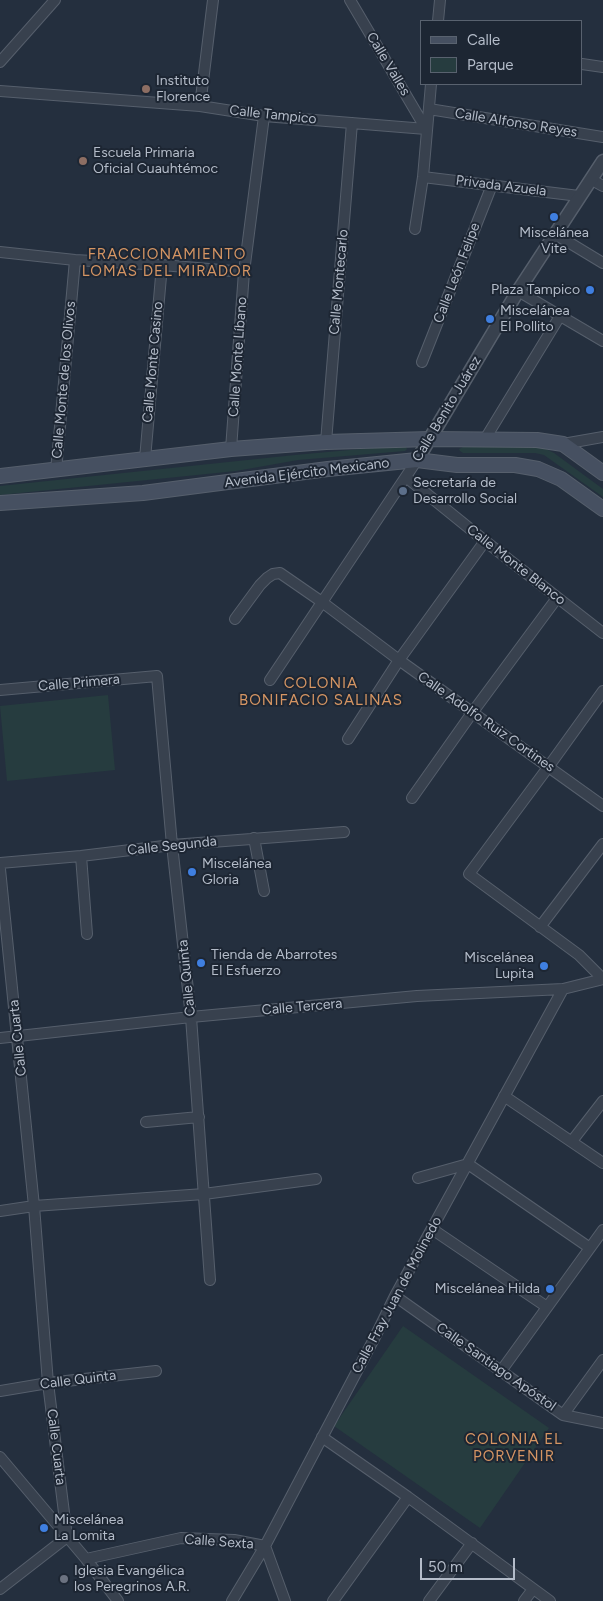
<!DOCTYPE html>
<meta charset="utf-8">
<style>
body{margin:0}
#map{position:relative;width:603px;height:1601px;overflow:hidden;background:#242f3e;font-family:Figtree,sans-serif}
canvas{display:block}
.legend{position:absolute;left:420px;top:20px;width:162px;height:65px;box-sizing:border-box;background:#1d2633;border:1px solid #59626f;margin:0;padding:6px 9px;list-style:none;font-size:15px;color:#b4bcc9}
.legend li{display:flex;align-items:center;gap:10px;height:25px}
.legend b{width:25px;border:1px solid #59626f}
.scale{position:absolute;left:420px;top:1558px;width:95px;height:22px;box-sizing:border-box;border:2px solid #b4bcc9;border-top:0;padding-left:6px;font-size:15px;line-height:18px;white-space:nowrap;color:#b4bcc9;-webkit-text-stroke:4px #1d2633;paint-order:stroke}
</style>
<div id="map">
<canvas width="603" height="1601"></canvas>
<ul class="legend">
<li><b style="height:6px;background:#465061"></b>Calle</li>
<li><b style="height:14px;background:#263c3f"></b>Parque</li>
</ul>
<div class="scale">50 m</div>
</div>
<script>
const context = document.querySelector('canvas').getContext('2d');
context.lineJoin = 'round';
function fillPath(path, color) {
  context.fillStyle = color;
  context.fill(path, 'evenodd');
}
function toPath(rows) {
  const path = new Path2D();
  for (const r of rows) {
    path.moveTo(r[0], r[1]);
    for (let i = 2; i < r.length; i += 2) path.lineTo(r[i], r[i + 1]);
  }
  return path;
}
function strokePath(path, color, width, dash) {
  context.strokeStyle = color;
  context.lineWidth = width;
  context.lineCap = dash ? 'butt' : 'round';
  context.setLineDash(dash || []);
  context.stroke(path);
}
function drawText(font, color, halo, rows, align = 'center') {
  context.font = font + ' Figtree,sans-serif';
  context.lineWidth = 4;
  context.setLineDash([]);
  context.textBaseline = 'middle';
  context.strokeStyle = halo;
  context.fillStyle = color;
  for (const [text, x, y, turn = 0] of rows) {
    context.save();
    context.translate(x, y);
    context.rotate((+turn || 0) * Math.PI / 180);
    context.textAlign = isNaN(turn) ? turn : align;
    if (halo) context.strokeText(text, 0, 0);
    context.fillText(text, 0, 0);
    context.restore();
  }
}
const green = toPath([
 [405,445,407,449,405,451,298,460,236,471,0,495,0,486,295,455],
 [463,447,537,447,546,449,554,453,603,489,603,497,544,455,535,453,463,453,460,451,459,449],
 [108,695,115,770,7,781,0,706],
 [403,1326,549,1428,480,1528,334,1426]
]);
const minor = toPath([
 [350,0,426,129],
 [438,21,440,0],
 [0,62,55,0],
 [582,64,603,67],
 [0,91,200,106,264,116,426,129],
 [200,106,213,0],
 [429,109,603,137],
 [423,177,579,196],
 [592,180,603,186],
 [415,229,423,177,431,84],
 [555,234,603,263],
 [0,252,75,260,162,265,244,272],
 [518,291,603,341],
 [422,362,492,185],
 [485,439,560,316],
 [326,442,352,123],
 [563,444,603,437],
 [231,449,244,272,264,116],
 [145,459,162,265],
 [56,471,75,260],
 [406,477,485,541,603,633],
 [235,619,260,585,267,578,273,574,280,573,322,602,399,660,603,806],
 [270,680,417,460],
 [0,690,157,676,172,845,191,1017,210,1280],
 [603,691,549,766,469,874,579,955,603,979],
 [348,739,399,660,485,541],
 [412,798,472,713,557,598],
 [254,838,264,891],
 [81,856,87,934],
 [0,863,81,856,172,845,344,832],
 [0,869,34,1206,48,1383,67,1537,0,1589],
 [540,927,603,844],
 [0,1038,191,1017,417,996,563,989,603,979],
 [504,1096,603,1163],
 [146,1122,199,1117],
 [572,1141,603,1101],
 [418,1178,468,1164,590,1248],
 [0,1211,34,1206,204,1194,316,1179],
 [432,1229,547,1307],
 [395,1296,563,1415,603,1423],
 [501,1371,603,1230],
 [0,1391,48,1383,156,1371],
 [563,1415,603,1360],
 [322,1437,408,1497,550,1601],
 [0,1457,86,1559,118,1601],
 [86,1559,181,1538,234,1540,265,1546,285,1601],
 [232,1601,265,1546,375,1337,395,1296,563,989],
 [333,1601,408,1497],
 [429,1601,472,1543],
 [524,1601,533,1589]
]);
const tertiary = toPath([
 [417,460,518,291,603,161]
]);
const secondary = toPath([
 [0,476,231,449,326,442,430,439,537,440,563,444,603,473],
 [0,503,143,493,328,469,417,460,457,465,515,465,538,469,561,479,603,509]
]);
const markers = [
 [146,89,5,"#8d6e63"],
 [83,161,5,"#8d6e63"],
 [554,217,5,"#3f7fe0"],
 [590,290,5,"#3f7fe0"],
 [490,319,5,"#3f7fe0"],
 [403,491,5,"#5c6f8a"],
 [192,872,5,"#3f7fe0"],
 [201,963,5,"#3f7fe0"],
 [544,966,5,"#3f7fe0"],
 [550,1289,5,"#3f7fe0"],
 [44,1528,5,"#3f7fe0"],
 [64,1579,5,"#6b7280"]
];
const streetNames = [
 ["Calle Valles",388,64,59],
 ["Calle Tampico",273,115,6],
 ["Calle Alfonso Reyes",516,123,9],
 ["Privada Azuela",501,186,7],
 ["Calle León Felipe",457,273,-69],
 ["Calle Montecarlo",339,282,-85],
 ["Calle Monte Líbano",238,357,-86],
 ["Calle Monte Casino",153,362,-85],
 ["Calle Monte de los Olivos",64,380,-85],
 ["Calle Benito Juárez",447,409,-59],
 ["Avenida Ejército Mexicano",307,473,-7],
 ["Calle Monte Blanco",516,565,38],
 ["Calle Primera",79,683,-5],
 ["Calle Adolfo Ruiz Cortines",486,722,35],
 ["Calle Segunda",172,846,-6],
 ["Calle Quinta",187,978,-96],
 ["Calle Tercera",302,1007,-5],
 ["Calle Cuarta",18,1038,-96],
 ["Calle Fray Juan de Molinedo",397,1295,-62],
 ["Calle Santiago Apóstol",496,1367,35],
 ["Calle Quinta",78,1380,-7],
 ["Calle Cuarta",56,1447,83],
 ["Calle Sexta",219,1542,4]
];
const poiNames = [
 ["Instituto",156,81],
 ["Florence",156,97],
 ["Escuela Primaria",93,153],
 ["Oficial Cuauhtémoc",93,169],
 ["Miscelánea",554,233,"center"],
 ["Vite",554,249,"center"],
 ["Plaza Tampico",580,290,"right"],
 ["Miscelánea",500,311],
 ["El Pollito",500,327],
 ["Secretaría de",413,483],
 ["Desarrollo Social",413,499],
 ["Miscelánea",202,864],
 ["Gloria",202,880],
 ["Tienda de Abarrotes",211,955],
 ["El Esfuerzo",211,971],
 ["Miscelánea",534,958,"right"],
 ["Lupita",534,974,"right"],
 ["Miscelánea Hilda",540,1289,"right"],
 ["Miscelánea",54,1520],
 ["La Lomita",54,1536],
 ["Iglesia Evangélica",74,1571],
 ["los Peregrinos A.R.",74,1587]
];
const neighbourhoodNames = [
 ["FRACCIONAMIENTO",167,255],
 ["LOMAS DEL MIRADOR",167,272],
 ["COLONIA",321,684],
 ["BONIFACIO SALINAS",321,701],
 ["COLONIA EL",514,1440],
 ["PORVENIR",514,1457]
];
fillPath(green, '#263c3f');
strokePath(minor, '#565f6c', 12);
strokePath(tertiary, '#565f6c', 15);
strokePath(secondary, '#565f6c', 16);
strokePath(minor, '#38414e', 10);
strokePath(tertiary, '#38414e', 12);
strokePath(secondary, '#465061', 14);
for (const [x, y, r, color] of markers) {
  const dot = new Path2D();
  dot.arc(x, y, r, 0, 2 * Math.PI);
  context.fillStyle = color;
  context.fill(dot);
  strokePath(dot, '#1d2633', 2);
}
drawText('14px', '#b4bcc9', '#1d2633', streetNames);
drawText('14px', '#b4bcc9', '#1d2633', poiNames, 'left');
context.letterSpacing = '1px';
drawText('15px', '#d59563', '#1d2633', neighbourhoodNames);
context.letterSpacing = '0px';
</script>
